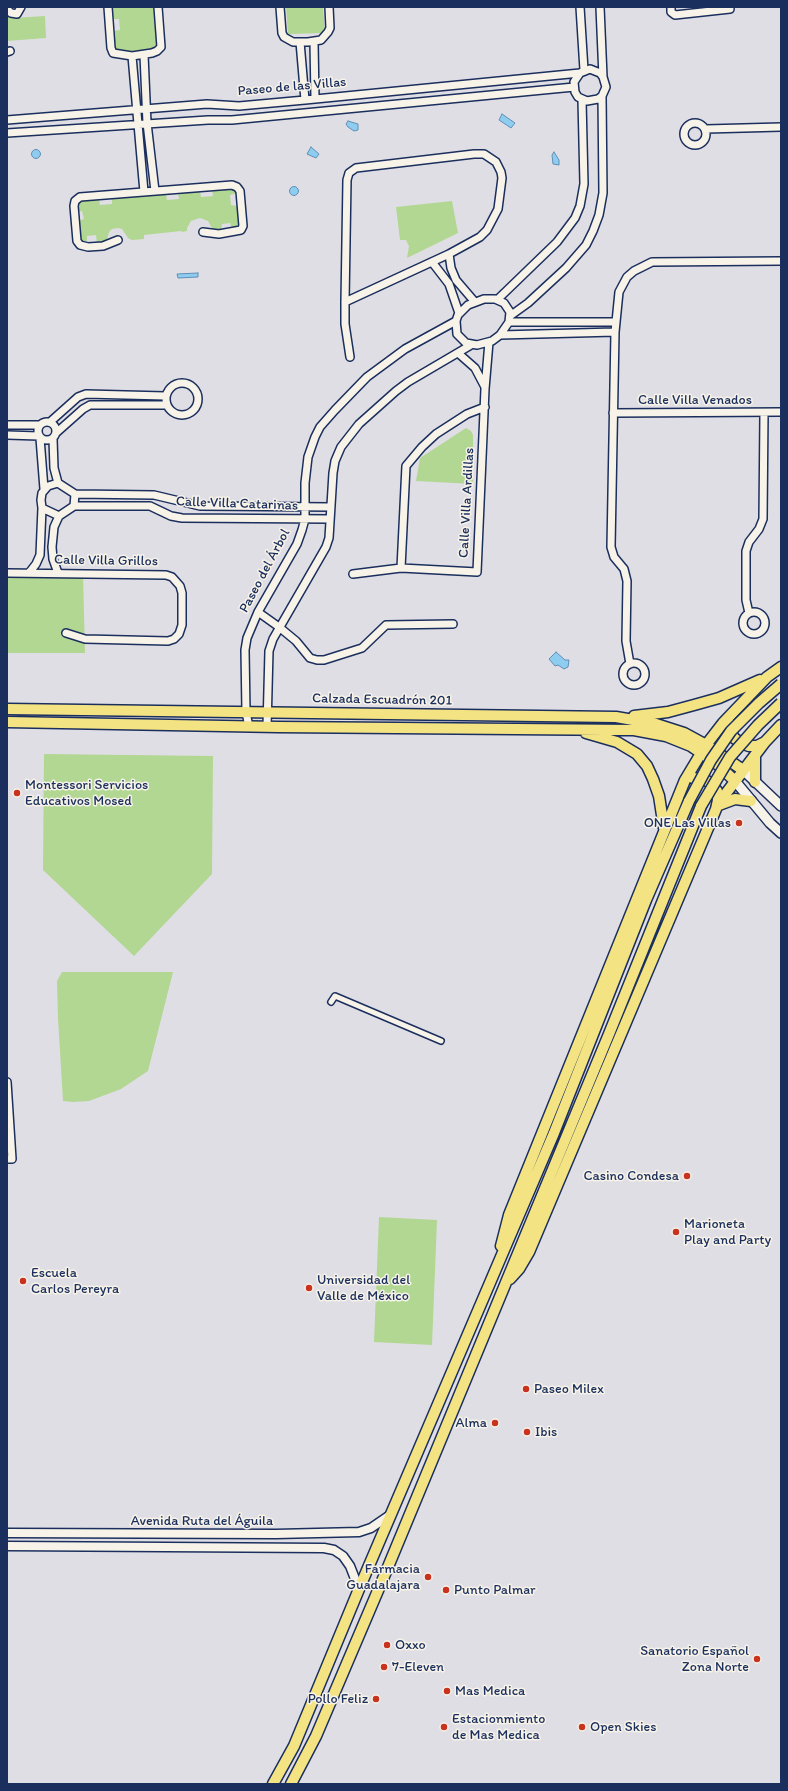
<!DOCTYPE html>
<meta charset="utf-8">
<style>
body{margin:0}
#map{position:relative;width:788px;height:1791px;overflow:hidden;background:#e0dee5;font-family:Itim,sans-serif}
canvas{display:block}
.frame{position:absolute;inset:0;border:8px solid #1b2f5e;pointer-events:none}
</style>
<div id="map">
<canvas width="788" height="1791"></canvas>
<div class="frame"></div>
</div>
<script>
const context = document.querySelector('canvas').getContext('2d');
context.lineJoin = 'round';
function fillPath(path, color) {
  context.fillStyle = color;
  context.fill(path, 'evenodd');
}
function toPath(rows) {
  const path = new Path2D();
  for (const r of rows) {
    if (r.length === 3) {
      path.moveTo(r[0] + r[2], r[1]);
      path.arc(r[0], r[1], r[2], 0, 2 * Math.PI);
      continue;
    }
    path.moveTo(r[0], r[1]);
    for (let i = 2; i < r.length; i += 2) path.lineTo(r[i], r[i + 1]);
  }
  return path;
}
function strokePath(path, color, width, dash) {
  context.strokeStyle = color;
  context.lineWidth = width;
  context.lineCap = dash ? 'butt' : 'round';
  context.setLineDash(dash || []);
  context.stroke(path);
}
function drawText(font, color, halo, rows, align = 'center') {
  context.font = font + ' Itim,sans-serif';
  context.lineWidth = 3;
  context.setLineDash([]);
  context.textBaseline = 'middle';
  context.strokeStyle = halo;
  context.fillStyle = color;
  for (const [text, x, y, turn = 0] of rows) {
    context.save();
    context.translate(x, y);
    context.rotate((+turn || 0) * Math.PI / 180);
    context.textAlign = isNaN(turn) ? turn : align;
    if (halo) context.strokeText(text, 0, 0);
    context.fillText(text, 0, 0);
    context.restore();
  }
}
const green = toPath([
 [111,7,155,7,159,47,127,53,116,51,113,31,120,30,119,19,112,19],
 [286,7,323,7,325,33,288,34],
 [7,15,14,18,45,16,46,38,7,41],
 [233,189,237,193,230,195,231,205,237,206,238,222,237,227,232,228,230,223,222,224,221,231,219,232,213,230,208,221,200,218,191,221,187,228,187,231,182,232,181,231,144,235,144,239,132,240,128,238,122,229,118,228,112,229,109,232,106,243,97,244,96,235,87,236,87,241,80,241,78,221,84,219,82,211,77,212,77,203,82,200,99,199,100,205,112,204,112,199,166,194,167,200,179,199,178,193,200,191,201,197,213,196,212,190],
 [452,201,458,233,407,258,409,246,406,240,400,240,396,207],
 [466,428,471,431,473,435,473,484,416,481,420,458],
 [7,574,83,575,85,653,7,653],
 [44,754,213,756,212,874,134,956,43,870],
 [62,972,173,972,148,1071,121,1089,89,1101,73,1102,63,1101,58,1018,57,981],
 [379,1217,437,1220,432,1345,374,1342]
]);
const water = toPath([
 [502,114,515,123,511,128,499,120,502,114],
 [348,121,358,124,358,130,354,131,348,127,346,124,348,121],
 [311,147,319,154,316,158,307,154,311,147],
 [36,154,4.5],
 [554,152,559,160,559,165,553,164,552,155,554,152],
 [294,191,4.5],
 [198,273,198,277,178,278,177,274,198,273],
 [556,652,565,660,569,660,568,667,564,669,558,665,555,666,549,659,556,652]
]);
const pedestrian = toPath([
 [331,1002,335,996,441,1041]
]);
const minor = toPath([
 [108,7,111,48,113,53,132,56,152,53,157,51,161,47,158,7],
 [280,7,282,33,284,37,293,42,308,42,321,40,328,32,330,28,329,7],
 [580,7,584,70],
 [600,7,603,77],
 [671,7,671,12,675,15,730,9],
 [7,9,11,13,17,14,21,7],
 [300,42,305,100],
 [314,42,315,99],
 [7,52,10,51],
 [144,55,147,123,155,191],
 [132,56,144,192],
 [7,120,207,104,239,106,305,100,580,73,590,69,600,73,603,77,606,87,602,96,598,99,587,101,578,97,575,92,574,82,580,73],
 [695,134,11],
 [706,129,781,127],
 [7,133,208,120,232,120,574,87],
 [118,240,103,246,88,247,80,245,77,241,74,206,75,201,80,197,232,185,237,187,240,191,243,226,241,230,219,234,203,232],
 [449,254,451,268,456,280,474,301],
 [432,262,449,284,459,313],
 [484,299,495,299,504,303,510,312,509,322,500,335,492,341,477,345,466,343,457,334,456,321,458,315,468,305,484,299],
 [498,299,557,242,575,218,580,206,584,184,582,100],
 [345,302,449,254,480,237,487,230,498,209,502,178,501,172,496,162,484,154,474,154,356,168,349,173,347,180,345,302,345,324,350,357],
 [510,316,528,303,566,268,586,245,593,231,599,215,603,193,602,96],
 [509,322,616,322],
 [500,335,615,332],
 [458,353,475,368,485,387],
 [182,399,16],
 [613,413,781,412],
 [47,431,9],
 [50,422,78,397,86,394,165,396],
 [7,425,39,425],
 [56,433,83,409,90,405,166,405],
 [7,435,39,436],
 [40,438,44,489],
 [53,439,54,468,58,483],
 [75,494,154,495,200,506,331,507],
 [74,506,75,494,58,483,48,486,42,493,41,500,42,508,59,516,74,506,150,506,171,516,182,518,330,519],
 [401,568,406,466,422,447,436,434,467,414,485,407],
 [7,573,166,575,172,577,180,586,182,593,182,625,179,634,174,639,168,641,85,639,66,633],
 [29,573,36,564,40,555,42,508],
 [58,573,53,559,52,547,54,527,59,516],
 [353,574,401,568,477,572,485,389,489,342],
 [258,612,279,627,296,641,310,658,317,660,324,660,362,648,386,625,453,624],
 [754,623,11],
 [749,613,746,600,746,551,749,542,759,529,763,519,764,413],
 [634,674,11],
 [630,664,626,641,627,581,624,569,614,557,611,547,615,332,619,292,627,277,634,271,652,262,781,261],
 [249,727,246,712,245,650,247,638,258,612,297,544,302,530,305,519,305,483,308,457,315,437,320,427,335,410,367,377,405,349,456,321],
 [267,727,269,651,273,639,326,547,329,538,333,473,335,461,341,447,359,424,396,391,408,382,471,345],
 [7,1082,12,1159,7,1159]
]);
const tertiary = toPath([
 [7,1533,276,1534,359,1532,371,1528,390,1515],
 [7,1546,324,1548,334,1550,343,1556,350,1566,359,1589]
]);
const secondary = toPath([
 [743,770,781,806],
 [735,781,770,823,781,833]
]);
const primary = toPath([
 [7,709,616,717,656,724,684,733,706,745,743,770],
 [634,716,668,712,694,705,719,698,760,680],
 [7,722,278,727,634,730,666,736,691,746,716,763,735,781],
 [730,724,730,730,734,738,741,743,749,746,757,746,765,742],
 [586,733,617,742,637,754,647,766,653,779,659,796,664,828],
 [755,756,755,782],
 [719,805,735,799,751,801],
 [717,807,727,792,765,742,781,725],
 [501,1246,509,1215,685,780,706,745,723,723,767,677,781,667],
 [510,1279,519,1269,529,1252,716,809,718,800,717,791,711,783,703,779,693,778],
 [273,1784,294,1746,359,1589,554,1133,646,900,689,801],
 [291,1784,316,1736,388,1567,609,1034,701,806]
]);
const primaryBridge = toPath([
 [689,801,711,760,731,731,759,703,781,684],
 [701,806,730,757,758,725,781,703]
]);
const markers = [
 [17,793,4,"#c8321e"],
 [739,823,4,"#c8321e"],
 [687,1176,4,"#c8321e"],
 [676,1232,4,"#c8321e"],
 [23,1281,4,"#c8321e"],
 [309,1288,4,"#c8321e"],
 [526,1389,4,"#c8321e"],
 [495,1423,4,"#c8321e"],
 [527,1432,4,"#c8321e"],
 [428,1577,4,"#c8321e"],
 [446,1590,4,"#c8321e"],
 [387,1645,4,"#c8321e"],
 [757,1659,4,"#c8321e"],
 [384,1667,4,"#c8321e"],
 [447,1691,4,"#c8321e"],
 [376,1699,4,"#c8321e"],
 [444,1727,4,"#c8321e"],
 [582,1727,4,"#c8321e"]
];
const streetNames = [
 ["Paseo de las Villas",292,87,-5],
 ["Calle Villa Venados",695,400],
 ["Calle Villa Ardillas",467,503,-87],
 ["Calle Villa Catarinas",237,504,2],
 ["Calle Villa Grillos",106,561,1],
 ["Paseo del Árbol",265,571,-62],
 ["Calzada Escuadrón 201",382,700,1],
 ["Avenida Ruta del Águila",202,1521]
];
const poiNames = [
 ["Montessori Servicios",25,785],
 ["Educativos Mosed",25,801],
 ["ONE Las Villas",731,823,"right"],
 ["Casino Condesa",679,1176,"right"],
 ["Marioneta",684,1224],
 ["Play and Party",684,1240],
 ["Escuela",31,1273],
 ["Carlos Pereyra",31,1289],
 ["Universidad del",317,1280],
 ["Valle de México",317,1296],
 ["Paseo Milex",534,1389],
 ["Alma",487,1423,"right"],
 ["Ibis",535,1432],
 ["Farmacia",420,1569,"right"],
 ["Guadalajara",420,1585,"right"],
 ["Punto Palmar",454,1590],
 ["Oxxo",395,1645],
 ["Sanatorio Español",749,1651,"right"],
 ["Zona Norte",749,1667,"right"],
 ["7-Eleven",392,1667],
 ["Mas Medica",455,1691],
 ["Pollo Feliz",368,1699,"right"],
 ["Estacionmiento",452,1719],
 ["de Mas Medica",452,1735],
 ["Open Skies",590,1727]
];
fillPath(green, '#b1d792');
fillPath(water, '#8ecdef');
strokePath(water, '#608eb5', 1);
strokePath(pedestrian, '#1b2f5e', 8);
strokePath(minor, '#1b2f5e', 10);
strokePath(tertiary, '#1b2f5e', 11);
strokePath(secondary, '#1b2f5e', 12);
strokePath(primary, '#1b2f5e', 13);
strokePath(pedestrian, '#f7f3e8', 5);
strokePath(minor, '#f7f3e8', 7);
strokePath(tertiary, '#f7f3e8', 8);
strokePath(secondary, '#f7f3e8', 9);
strokePath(primary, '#f4e382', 10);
strokePath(primaryBridge, '#1b2f5e', 13, []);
strokePath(primaryBridge, '#f4e382', 10);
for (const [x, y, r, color] of markers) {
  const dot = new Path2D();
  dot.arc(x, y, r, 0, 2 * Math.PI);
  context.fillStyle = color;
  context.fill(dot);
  strokePath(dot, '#f7f3e8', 1.5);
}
drawText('14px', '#1b2f5e', '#f7f3e8', streetNames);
drawText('14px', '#1b2f5e', '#f7f3e8', poiNames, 'left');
</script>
